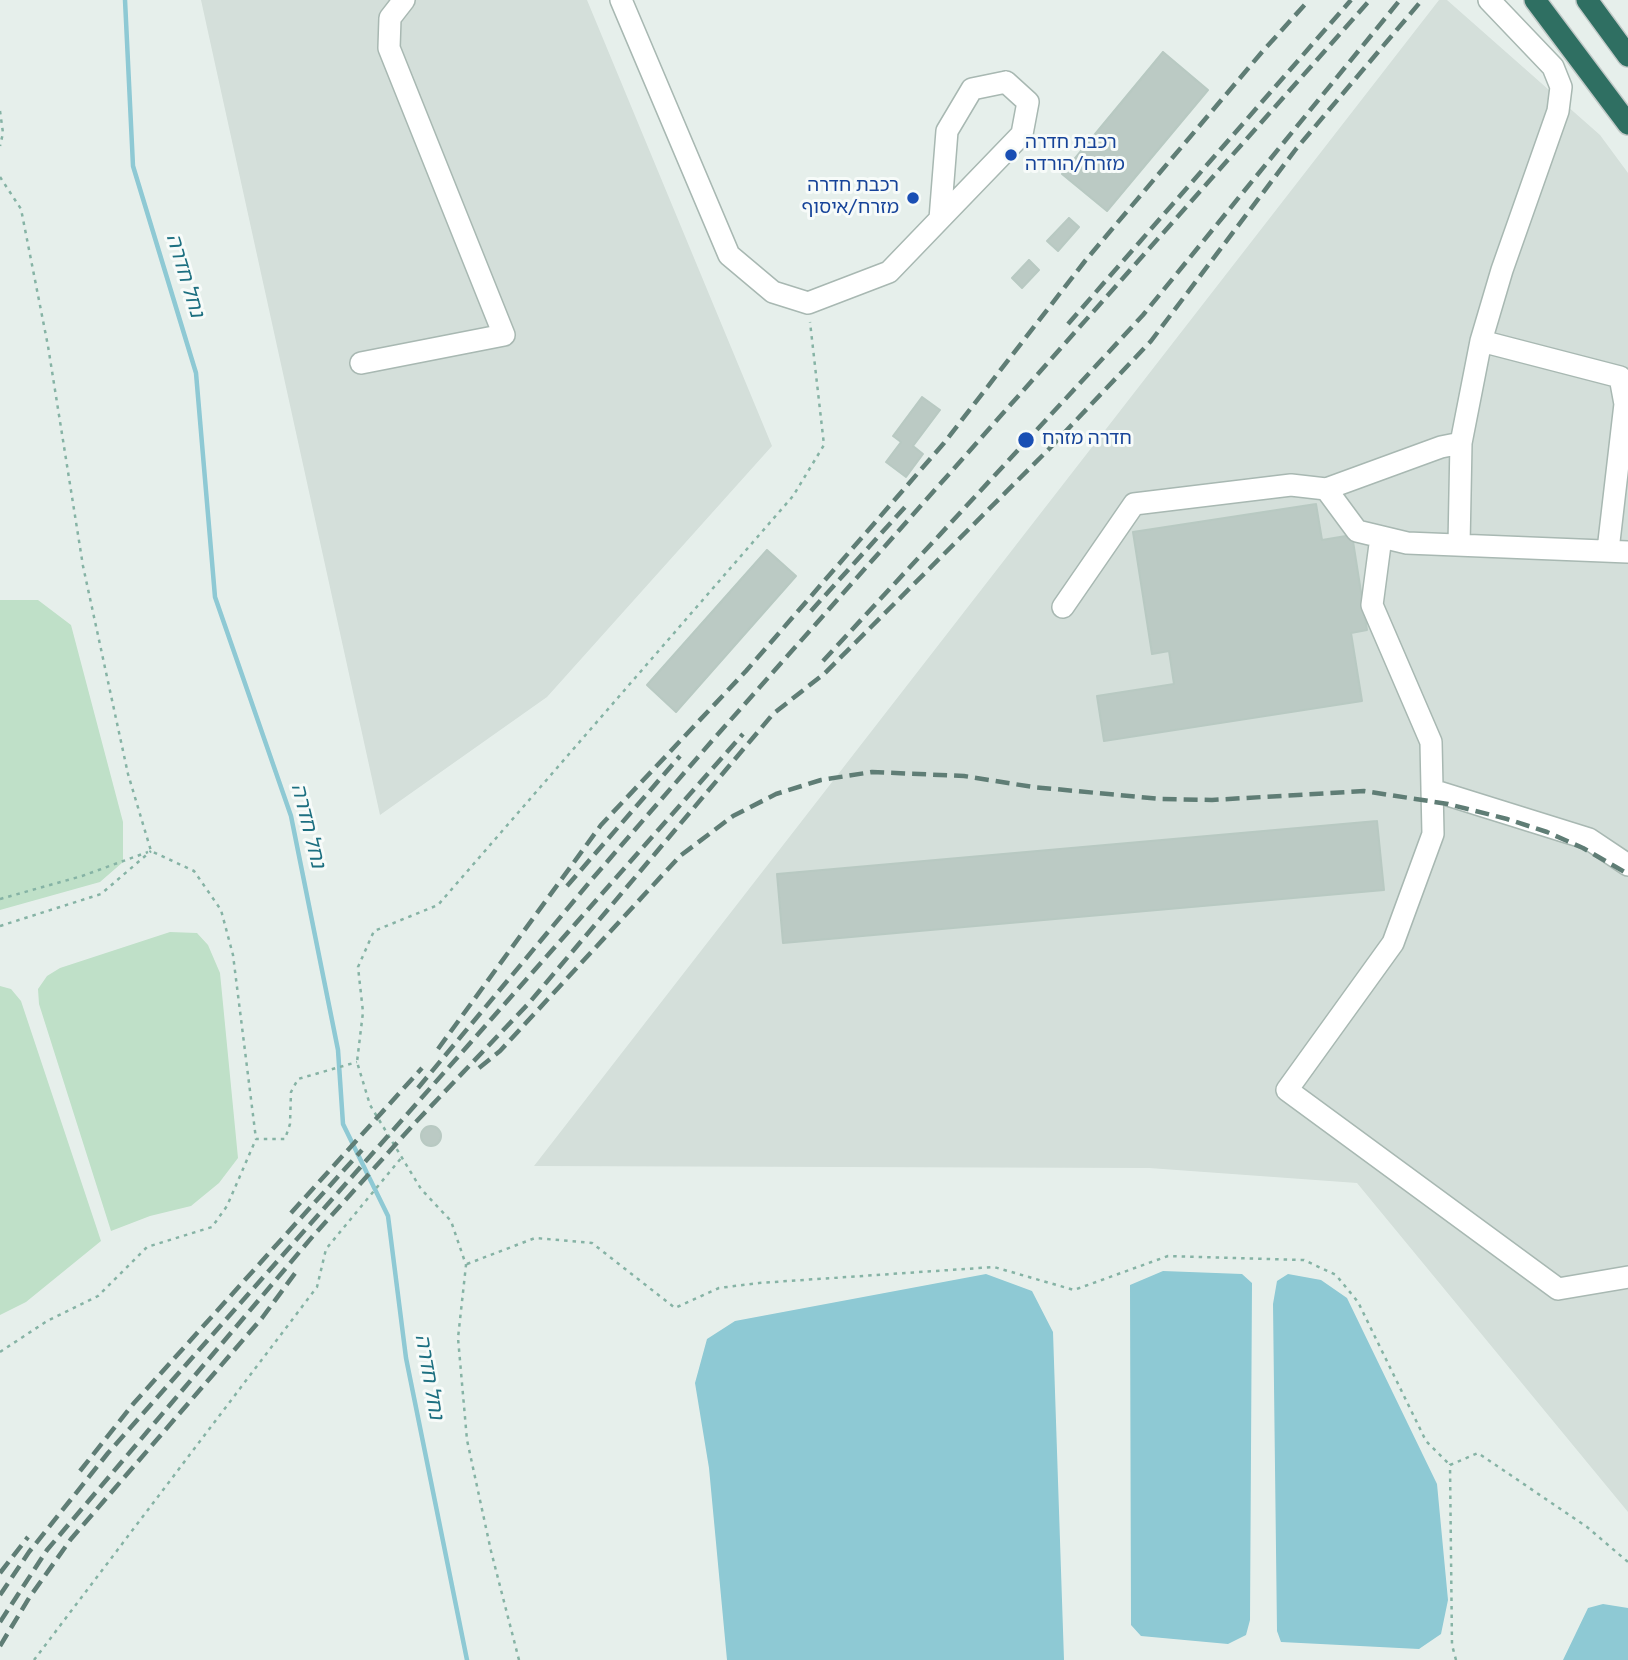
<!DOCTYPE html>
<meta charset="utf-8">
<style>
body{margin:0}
canvas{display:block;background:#e6efeb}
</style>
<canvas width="1628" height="1660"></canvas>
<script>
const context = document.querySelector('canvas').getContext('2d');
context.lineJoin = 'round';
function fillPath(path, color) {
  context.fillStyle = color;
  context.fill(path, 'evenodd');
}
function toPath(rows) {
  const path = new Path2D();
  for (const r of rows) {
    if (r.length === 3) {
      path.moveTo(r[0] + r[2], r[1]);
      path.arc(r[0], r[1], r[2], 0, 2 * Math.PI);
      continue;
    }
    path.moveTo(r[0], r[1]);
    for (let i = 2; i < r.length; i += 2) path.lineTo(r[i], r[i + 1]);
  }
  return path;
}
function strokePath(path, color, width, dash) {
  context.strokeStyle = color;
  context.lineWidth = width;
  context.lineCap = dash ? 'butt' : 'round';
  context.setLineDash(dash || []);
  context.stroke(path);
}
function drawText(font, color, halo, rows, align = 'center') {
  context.font = font + ' Overpass,"Noto Sans Hebrew",sans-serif';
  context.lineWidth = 6;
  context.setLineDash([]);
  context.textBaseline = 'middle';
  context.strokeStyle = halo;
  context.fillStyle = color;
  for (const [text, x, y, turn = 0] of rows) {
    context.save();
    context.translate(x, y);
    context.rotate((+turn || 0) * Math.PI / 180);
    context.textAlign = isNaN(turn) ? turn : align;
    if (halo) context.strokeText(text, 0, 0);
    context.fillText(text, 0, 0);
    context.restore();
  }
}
const built = toPath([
 [201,0,587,0,772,446,547,697,380,815],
 [1439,0,1447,0,1600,135,1628,173,1628,1512,1357,1183,1149,1168,534,1166]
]);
const green = toPath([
 [0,600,38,600,71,625,123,822,123,862,100,882,0,910],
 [170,932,197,933,208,945,220,973,238,1158,219,1183,191,1206,150,1216,111,1231,39,1004,38,989,47,976,60,968],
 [0,986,11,989,21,1001,101,1241,26,1302,0,1315]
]);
const water = toPath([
 [1163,1271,1242,1274,1252,1283,1250,1620,1246,1635,1228,1644,1141,1636,1131,1625,1130,1285],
 [986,1274,1032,1291,1053,1332,1064,1660,727,1660,709,1468,695,1383,707,1339,735,1321],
 [1288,1274,1321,1280,1347,1298,1437,1484,1448,1600,1441,1634,1419,1649,1281,1642,1277,1631,1273,1304,1277,1281],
 [1603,1604,1628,1608,1628,1660,1563,1660,1588,1608]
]);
const stream = toPath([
 [125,0,133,166,196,373,215,597,291,816,338,1050,343,1124,388,1216,406,1358,467,1660]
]);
const building = toPath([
 [1163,52,1208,90,1107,211,1062,174,1163,52],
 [1069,218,1079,227,1058,251,1047,241,1069,218],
 [1029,260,1039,270,1022,288,1012,278,1029,260],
 [922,397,940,410,913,446,923,454,906,477,886,462,901,442,893,436,922,397],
 [1316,504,1322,540,1352,535,1367,630,1351,633,1362,701,1104,741,1097,696,1174,684,1169,651,1152,654,1133,532,1316,504],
 [767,550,796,576,676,712,647,685,767,550],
 [1377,821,1384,890,783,943,777,874,1377,821],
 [431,1136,10]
]);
const path = toPath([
 [0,111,3,133,0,146],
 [0,177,21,209,48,346,83,566,128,774,151,851,194,871,221,910,233,955,256,1139,285,1139,290,1124,291,1092,298,1079,357,1062],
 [0,899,82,876,148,852],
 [0,926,101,894,151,851],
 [467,1264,535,1238,592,1243,675,1308,719,1288,759,1283,994,1267,1074,1290,1168,1256,1304,1260,1336,1275,1358,1302,1426,1441,1450,1465],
 [0,1352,47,1321,98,1296,147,1247,212,1227,227,1206,256,1139],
 [34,1660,317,1287,326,1249,402,1157],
 [519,1660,491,1551,467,1440,458,1338,466,1265,451,1221,421,1189,370,1105,357,1062,363,1012,358,967,374,931,438,905,793,496,824,445,810,322],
 [1456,1660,1452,1645,1450,1465,1478,1453,1587,1527,1628,1562]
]);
const minor = toPath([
 [621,0,729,255,773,292,808,303,889,272,940,219],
 [1006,82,1028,102,1022,134,940,219,947,131,972,89,1006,82],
 [1481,341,1620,377,1625,404,1608,550],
 [361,363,504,335,389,48,390,18,404,0],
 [1326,489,1441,447,1461,443],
 [1381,537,1372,605,1431,742,1433,834,1393,943,1287,1090,1558,1289,1628,1277],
 [1459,545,1461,443,1481,341,1502,270,1558,111,1561,87,1553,67,1489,0],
 [1063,607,1134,504,1291,485,1326,489,1357,531,1407,543,1628,552],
 [1432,790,1589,839,1628,865]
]);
const highway = toPath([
 [1535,0,1628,124],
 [1587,0,1628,56]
]);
const rail = toPath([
 [1068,324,1351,0],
 [811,611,905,507],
 [823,661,1143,315,1400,0],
 [567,886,680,756],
 [438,1049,601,825,746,671,944,443,1085,261,1262,52,1309,0],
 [479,1068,500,1051,680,856,733,816,776,794,821,780,872,772,964,776,1033,787,1161,799,1212,800,1364,791,1448,804,1507,819,1547,832,1583,848,1628,874],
 [418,1088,593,878,711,742,1370,0],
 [291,1213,422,1068],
 [80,1471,134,1403,362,1150],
 [0,1573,28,1537],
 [0,1595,29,1552,108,1453,743,734],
 [0,1622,47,1550,313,1236,414,1124,529,1003,773,714,825,673,1049,449,1151,341,1296,149,1422,0],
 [0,1646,29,1598,71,1539,262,1318,296,1272,297,1267]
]);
const markers = [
 [1011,155,7,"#1a4fb4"],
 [913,198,7,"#1a4fb4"],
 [1026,440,9,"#1a4fb4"]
];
const transitNames = [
 ["רכבת חדרה",1025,144],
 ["מזרח/הורדה",1025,166],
 ["רכבת חדרה",899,187,"right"],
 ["מזרח/איסוף",899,209,"right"],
 ["חדרה מזרח",1042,440]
];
const waterNames = [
 ["נחל חדרה",183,276,73],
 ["נחל חדרה",306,826,76],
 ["נחל חדרה",427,1377,80]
];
fillPath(built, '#d4dfda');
fillPath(green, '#bfe0c8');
fillPath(water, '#8ec9d4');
strokePath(stream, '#8ec9d4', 4.5);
fillPath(building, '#bbcac4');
strokePath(building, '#b8c9c2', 2);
strokePath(minor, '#a8b8b2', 24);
strokePath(highway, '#c2cac8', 24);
strokePath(path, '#86b3a5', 2.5, [3.5, 5]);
strokePath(minor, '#fff', 21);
strokePath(highway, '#2f6f62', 21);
strokePath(rail, '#5f7d75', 4.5, [14, 7]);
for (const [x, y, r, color] of markers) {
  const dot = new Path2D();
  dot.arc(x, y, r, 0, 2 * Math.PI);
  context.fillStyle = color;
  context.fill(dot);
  strokePath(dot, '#f7fbf9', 2.5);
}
drawText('19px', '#164399', '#f7fbf9', transitNames, 'left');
drawText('italic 21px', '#1c6f80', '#f7fbf9', waterNames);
</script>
